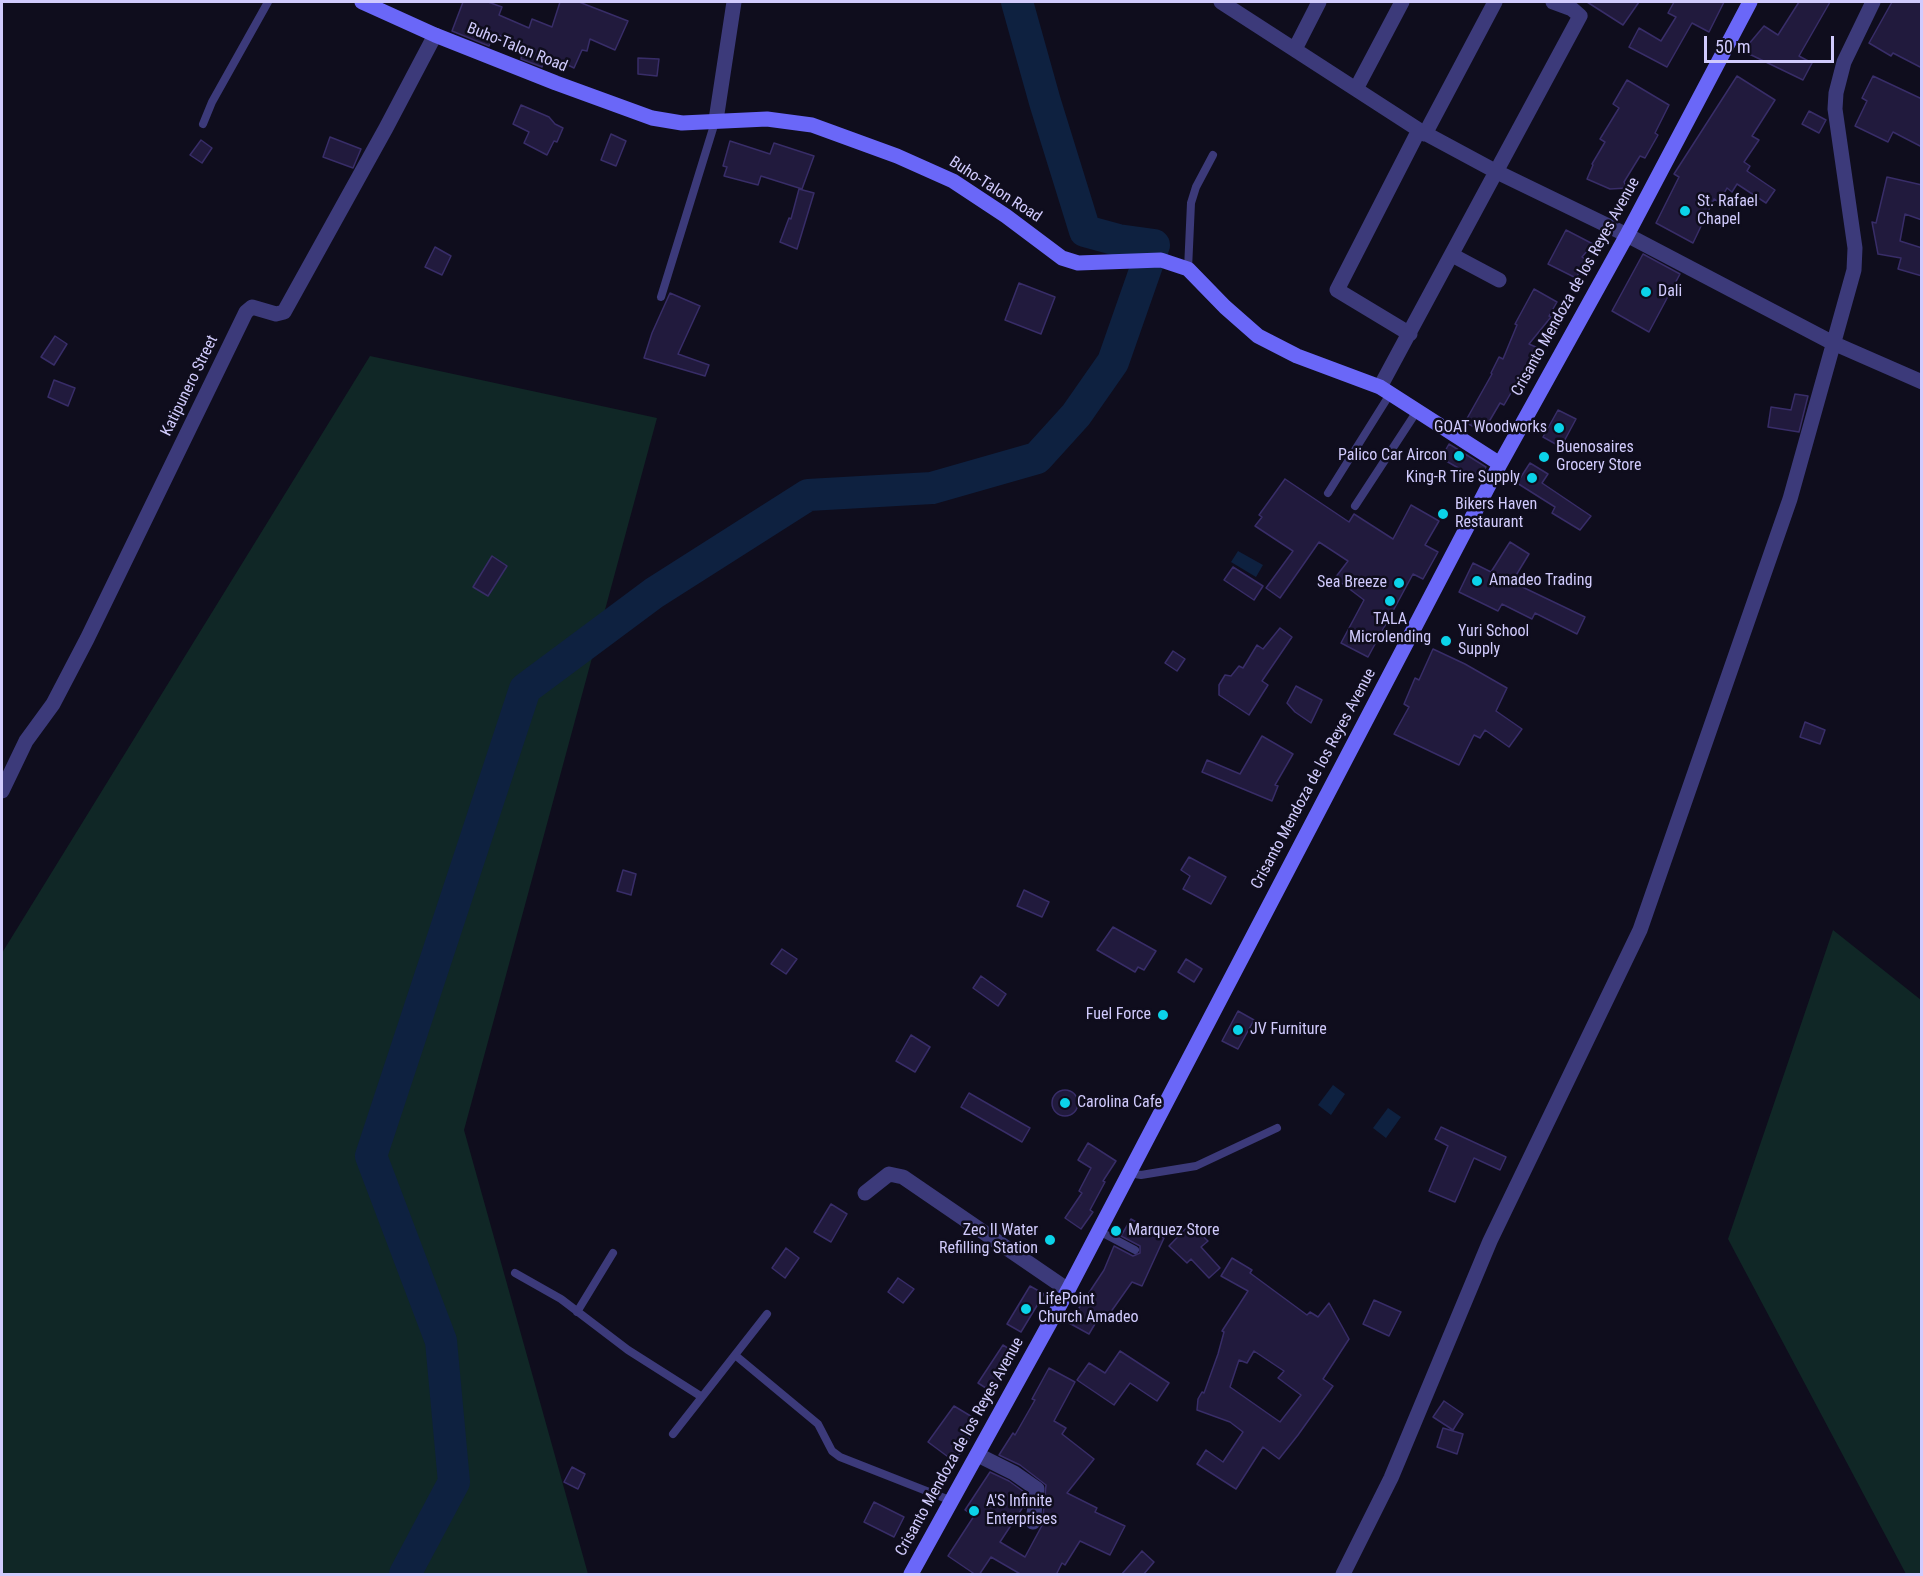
<!DOCTYPE html>
<style>
body{margin:0}
#map{position:relative;width:1923px;height:1576px;overflow:hidden;background:#0f0d1d;font-family:"Roboto Condensed",sans-serif}
canvas{display:block}
.frame{position:absolute;inset:0;border:3px solid #d1cbfd;pointer-events:none}
.scale{position:absolute;left:1704px;top:36px;width:130px;height:27px;box-sizing:border-box;border:3px solid #d1cbfd;border-top:0;padding-left:8px;font-size:18px;line-height:21px;white-space:nowrap;color:#d1cbfd;-webkit-text-stroke:4px #0f0d1d;paint-order:stroke}
</style>
<div id="map">
<canvas width="1923" height="1576"></canvas>
<div class="frame"></div>
<div class="scale">50 m</div>
</div>
<script>
const context = document.querySelector('canvas').getContext('2d');
context.lineJoin = 'round';
function fillPath(path, color) {
  context.fillStyle = color;
  context.fill(path, 'evenodd');
}
function toPath(rows) {
  const path = new Path2D();
  for (const r of rows) {
    if (r.length === 3) {
      path.moveTo(r[0] + r[2], r[1]);
      path.arc(r[0], r[1], r[2], 0, 2 * Math.PI);
      continue;
    }
    path.moveTo(r[0], r[1]);
    for (let i = 2; i < r.length; i += 2) path.lineTo(r[i], r[i + 1]);
  }
  return path;
}
function strokePath(path, color, width, dash) {
  context.strokeStyle = color;
  context.lineWidth = width;
  context.lineCap = dash ? 'butt' : 'round';
  context.setLineDash(dash || []);
  context.stroke(path);
}
function drawText(font, color, halo, rows, align = 'center') {
  context.font = font + ' "Roboto Condensed",sans-serif';
  context.lineWidth = 5;
  context.setLineDash([]);
  context.textBaseline = 'middle';
  context.strokeStyle = halo;
  context.fillStyle = color;
  for (const [text, x, y, turn = 0] of rows) {
    context.save();
    context.translate(x, y);
    context.rotate((+turn || 0) * Math.PI / 180);
    context.textAlign = isNaN(turn) ? turn : align;
    if (halo) context.strokeText(text, 0, 0);
    context.fillText(text, 0, 0);
    context.restore();
  }
}
const green = toPath([
 [370,356,657,418,464,1130,588,1574,2,1574,2,953],
 [1833,930,1921,1000,1921,1574,1906,1574,1728,1239]
]);
const water = toPath([
 [1238,551,1263,565,1256,577,1231,562],
 [1333,1085,1345,1094,1331,1115,1318,1105],
 [1388,1108,1401,1117,1386,1138,1373,1128]
]);
const river = toPath([
 [405,1574,454,1482,441,1341,371,1156,525,689,654,593,808,495,932,488,1037,458,1076,415,1113,362,1154,245,1118,240,1085,231,1045,102,1017,2]
]);
const building = toPath([
 [463,2,488,2,502,7,499,15,529,28,532,19,552,27,560,2,579,2,628,21,615,50,590,39,587,51,582,50,574,68,545,54,542,67,521,59,523,45,494,33,489,46,452,31,463,2],
 [1587,2,1639,2,1623,25,1587,2],
 [1674,2,1724,2,1709,32,1692,23,1667,67,1629,47,1639,28,1661,41,1676,17,1668,13,1674,2],
 [1799,2,1830,2,1799,56,1812,63,1803,80,1743,51,1764,26,1778,35,1799,2],
 [1892,2,1922,2,1922,68,1893,53,1891,56,1869,43,1892,2],
 [638,58,659,59,657,76,638,74,638,58],
 [1737,76,1775,100,1752,136,1759,140,1744,162,1750,166,1747,171,1775,190,1766,203,1737,184,1732,192,1727,188,1719,202,1714,199,1693,243,1656,223,1679,177,1674,174,1737,76],
 [1873,76,1922,99,1922,147,1893,132,1888,142,1855,126,1867,101,1862,98,1873,76],
 [1627,80,1669,105,1655,133,1658,135,1645,158,1640,156,1624,182,1627,188,1610,189,1587,179,1593,165,1592,164,1605,142,1600,139,1619,108,1613,104,1627,80],
 [521,105,549,117,555,124,563,128,557,142,554,141,547,155,524,143,529,132,513,124,521,105],
 [1809,111,1826,120,1819,133,1802,124,1809,111],
 [611,134,626,141,616,166,601,160,611,134],
 [330,137,361,149,353,168,323,157,330,137],
 [201,140,212,148,202,163,190,155,201,140],
 [730,141,770,154,774,143,814,156,802,189,761,176,758,185,724,176,727,167,723,166,730,141],
 [1887,177,1922,185,1922,220,1905,214,1900,241,1922,248,1922,276,1898,269,1901,258,1878,254,1872,222,1876,223,1887,177],
 [799,189,814,193,797,249,780,242,789,218,791,219,799,189],
 [1566,230,1593,244,1582,257,1586,260,1576,278,1548,264,1566,230],
 [435,247,451,256,442,275,425,267,435,247],
 [1643,254,1680,274,1649,332,1612,311,1643,254],
 [1019,283,1055,297,1041,334,1005,320,1019,283],
 [1534,289,1557,302,1549,316,1551,317,1529,344,1538,348,1525,381,1520,377,1504,405,1500,403,1483,432,1465,422,1492,374,1491,373,1499,357,1503,359,1517,325,1515,324,1534,289],
 [670,293,700,306,678,354,709,365,705,376,644,358,652,333,670,293],
 [55,336,67,344,54,365,41,357,55,336],
 [54,380,75,388,68,406,48,397,54,380],
 [1795,394,1808,396,1799,432,1768,427,1771,407,1791,410,1795,394],
 [1558,410,1576,419,1561,447,1543,437,1558,410],
 [1449,444,1486,467,1479,480,1441,458,1449,444],
 [1530,463,1548,474,1542,483,1591,516,1580,530,1552,513,1555,507,1517,483,1530,463],
 [1285,479,1349,522,1354,514,1393,539,1411,505,1439,521,1425,545,1438,552,1423,579,1413,574,1368,657,1341,643,1364,600,1335,578,1348,561,1319,542,1280,598,1266,588,1293,551,1255,526,1262,517,1259,515,1285,479],
 [1510,542,1529,554,1512,582,1585,617,1577,634,1535,613,1532,619,1502,604,1498,611,1459,592,1473,563,1491,572,1510,542],
 [492,556,507,566,488,596,473,587,492,556],
 [1233,567,1263,586,1254,600,1224,580,1233,567],
 [1280,628,1292,637,1262,681,1268,685,1249,715,1219,695,1219,685,1225,675,1231,676,1239,666,1243,668,1257,645,1263,649,1280,628],
 [1433,649,1465,664,1507,688,1496,711,1522,729,1509,747,1485,730,1480,738,1474,735,1459,765,1394,734,1409,707,1404,704,1415,678,1419,680,1433,649],
 [1173,651,1185,659,1177,671,1165,663,1173,651],
 [1296,686,1322,700,1311,723,1295,712,1287,703,1296,686],
 [1805,722,1825,730,1820,744,1800,737,1805,722],
 [1262,736,1293,754,1275,785,1278,786,1272,801,1202,772,1207,760,1240,774,1262,736],
 [1189,857,1226,877,1211,904,1183,889,1190,876,1181,870,1189,857],
 [623,870,636,874,631,895,617,891,623,870],
 [1024,890,1049,902,1042,917,1017,906,1024,890],
 [1113,927,1156,951,1144,970,1138,967,1135,972,1097,950,1113,927],
 [782,949,797,959,786,974,771,964,782,949],
 [1186,959,1202,969,1194,982,1178,972,1186,959],
 [981,976,1006,994,998,1006,973,988,981,976],
 [1238,1011,1254,1020,1238,1049,1222,1041,1238,1011],
 [911,1035,930,1047,915,1072,896,1061,911,1035],
 [1065,1103,13],
 [969,1093,1030,1128,1022,1142,961,1107,969,1093],
 [1441,1127,1506,1157,1500,1170,1474,1158,1455,1202,1429,1191,1448,1146,1435,1139,1441,1127],
 [1088,1143,1116,1161,1103,1181,1105,1182,1090,1210,1093,1212,1081,1229,1065,1218,1082,1193,1079,1191,1091,1168,1078,1160,1088,1143],
 [831,1204,847,1214,831,1242,814,1232,831,1204],
 [1131,1219,1164,1238,1142,1286,1132,1282,1108,1316,1102,1312,1089,1334,1069,1323,1104,1270,1114,1246,1133,1256,1140,1253,1140,1246,1121,1236,1131,1219],
 [1190,1224,1208,1241,1201,1247,1220,1268,1209,1278,1191,1259,1187,1263,1169,1246,1190,1224],
 [786,1248,799,1258,785,1278,772,1268,786,1248],
 [1232,1258,1252,1270,1250,1273,1307,1315,1310,1312,1318,1317,1329,1303,1349,1339,1323,1379,1333,1386,1298,1435,1279,1459,1263,1447,1236,1489,1197,1464,1206,1450,1223,1462,1243,1432,1230,1422,1197,1410,1198,1399,1202,1392,1204,1393,1218,1354,1224,1332,1222,1331,1248,1291,1221,1276,1232,1258],
 [1254,1351,1284,1371,1278,1378,1301,1395,1280,1422,1230,1387,1239,1360,1247,1363,1254,1351],
 [898,1278,914,1289,903,1303,888,1292,898,1278],
 [1030,1286,1044,1294,1021,1332,1007,1324,1030,1286],
 [1374,1300,1401,1312,1389,1336,1363,1324,1374,1300],
 [1003,1345,1017,1354,992,1392,978,1383,1003,1345],
 [1120,1351,1169,1383,1157,1401,1130,1383,1114,1405,1077,1380,1089,1363,1105,1373,1120,1351],
 [1049,1368,1075,1382,1054,1421,1066,1428,1062,1434,1094,1459,1067,1493,1097,1508,1095,1512,1125,1526,1110,1555,1080,1541,1065,1565,1062,1563,1056,1575,1022,1575,991,1557,979,1575,976,1575,948,1556,974,1516,965,1510,990,1472,1009,1481,1027,1494,1025,1508,1023,1507,1000,1542,1025,1557,1046,1518,1043,1517,1046,1485,1020,1465,999,1455,1013,1433,1015,1435,1035,1400,1032,1399,1049,1368],
 [1444,1401,1463,1414,1453,1430,1433,1417,1444,1401],
 [954,1406,979,1421,955,1462,928,1442,954,1406],
 [1443,1428,1463,1434,1457,1454,1437,1447,1443,1428],
 [572,1467,585,1474,578,1489,564,1482,572,1467],
 [874,1502,904,1517,894,1537,864,1522,874,1502],
 [1142,1551,1154,1562,1143,1575,1121,1575,1142,1551]
]);
const lane = toPath([
 [203,124,212,102,268,2],
 [1188,269,1191,203,1196,187,1213,155],
 [661,297,715,122],
 [1328,493,1390,394],
 [1355,506,1417,411],
 [1129,1173,1141,1175,1196,1166,1277,1128],
 [1099,1231,1135,1250],
 [515,1273,561,1299,628,1350,702,1397],
 [577,1312,613,1253],
 [735,1355,818,1424,832,1451,840,1457,952,1501],
 [673,1434,767,1314]
]);
const street = toPath([
 [1221,2,1419,130,1497,172,1627,235,1833,343,1922,382],
 [1295,49,1319,2],
 [1356,89,1402,2],
 [716,120,734,2],
 [1425,134,1495,2],
 [1452,255,1499,280],
 [1410,334,1337,290,1419,130],
 [1380,387,1580,16,1572,9,1553,2],
 [2,791,26,741,53,704,87,639,246,312,252,307,276,314,284,312,386,128,435,35],
 [865,1193,889,1174,903,1177,1068,1290],
 [978,1455,1014,1473,1037,1489,1033,1522],
 [1343,1574,1391,1478,1490,1241,1640,930,1790,499,1854,270,1855,248,1835,109,1836,93,1844,62,1873,2]
]);
const secondary = toPath([
 [362,2,435,35,556,83,652,118,682,123,767,119,812,125,897,156,953,181,1006,216,1062,258,1078,263,1161,260,1188,269,1225,307,1258,336,1297,356,1380,387,1500,464],
 [911,1574,1068,1290,1500,464,1627,235,1750,2]
]);
const markers = [
 [1685,211,6,"#0bd3e9"],
 [1646,292,6,"#0bd3e9"],
 [1559,428,6,"#0bd3e9"],
 [1459,456,6,"#0bd3e9"],
 [1544,457,6,"#0bd3e9"],
 [1532,478,6,"#0bd3e9"],
 [1443,514,6,"#0bd3e9"],
 [1477,581,6,"#0bd3e9"],
 [1399,583,6,"#0bd3e9"],
 [1390,601,6,"#0bd3e9"],
 [1446,641,6,"#0bd3e9"],
 [1163,1015,6,"#0bd3e9"],
 [1238,1030,6,"#0bd3e9"],
 [1065,1103,6,"#0bd3e9"],
 [1116,1231,6,"#0bd3e9"],
 [1050,1240,6,"#0bd3e9"],
 [1026,1309,6,"#0bd3e9"],
 [974,1511,6,"#0bd3e9"]
];
const streetNames = [
 ["Buho-Talon Road",517,48,22],
 ["Buho-Talon Road",995,190,33],
 ["Crisanto Mendoza de los Reyes Avenue",1576,287,-61],
 ["Katipunero Street",190,386,-64],
 ["Crisanto Mendoza de los Reyes Avenue",1314,779,-62],
 ["Crisanto Mendoza de los Reyes Avenue",960,1447,-61]
];
const poiNames = [
 ["St. Rafael",1697,202],
 ["Chapel",1697,220],
 ["Dali",1658,292],
 ["GOAT Woodworks",1547,428,"right"],
 ["Buenosaires",1556,448],
 ["Grocery Store",1556,466],
 ["Palico Car Aircon",1447,456,"right"],
 ["King-R Tire Supply",1520,478,"right"],
 ["Bikers Haven",1455,505],
 ["Restaurant",1455,523],
 ["Amadeo Trading",1489,581],
 ["Sea Breeze",1387,583,"right"],
 ["TALA",1390,620,"center"],
 ["Microlending",1390,638,"center"],
 ["Yuri School",1458,632],
 ["Supply",1458,650],
 ["Fuel Force",1151,1015,"right"],
 ["JV Furniture",1250,1030],
 ["Carolina Cafe",1077,1103],
 ["Zec II Water",1038,1231,"right"],
 ["Refilling Station",1038,1249,"right"],
 ["Marquez Store",1128,1231],
 ["LifePoint",1038,1300],
 ["Church Amadeo",1038,1318],
 ["A'S Infinite",986,1502],
 ["Enterprises",986,1520]
];
fillPath(green, '#102726');
fillPath(water, '#0e2140');
strokePath(river, '#0e2140', 32);
fillPath(building, '#211a3d');
strokePath(building, '#382d68', 1.5);
strokePath(lane, '#3c3a7a', 8);
strokePath(street, '#3c3a7a', 15);
strokePath(secondary, '#6a67f8', 15);
for (const [x, y, r, color] of markers) {
  const dot = new Path2D();
  dot.arc(x, y, r, 0, 2 * Math.PI);
  context.fillStyle = color;
  context.fill(dot);
  strokePath(dot, '#0f0d1d', 2);
}
drawText('16px', '#d1cbfd', '#0f0d1d', streetNames);
drawText('16px', '#d1cbfd', '#0f0d1d', poiNames, 'left');
</script>
